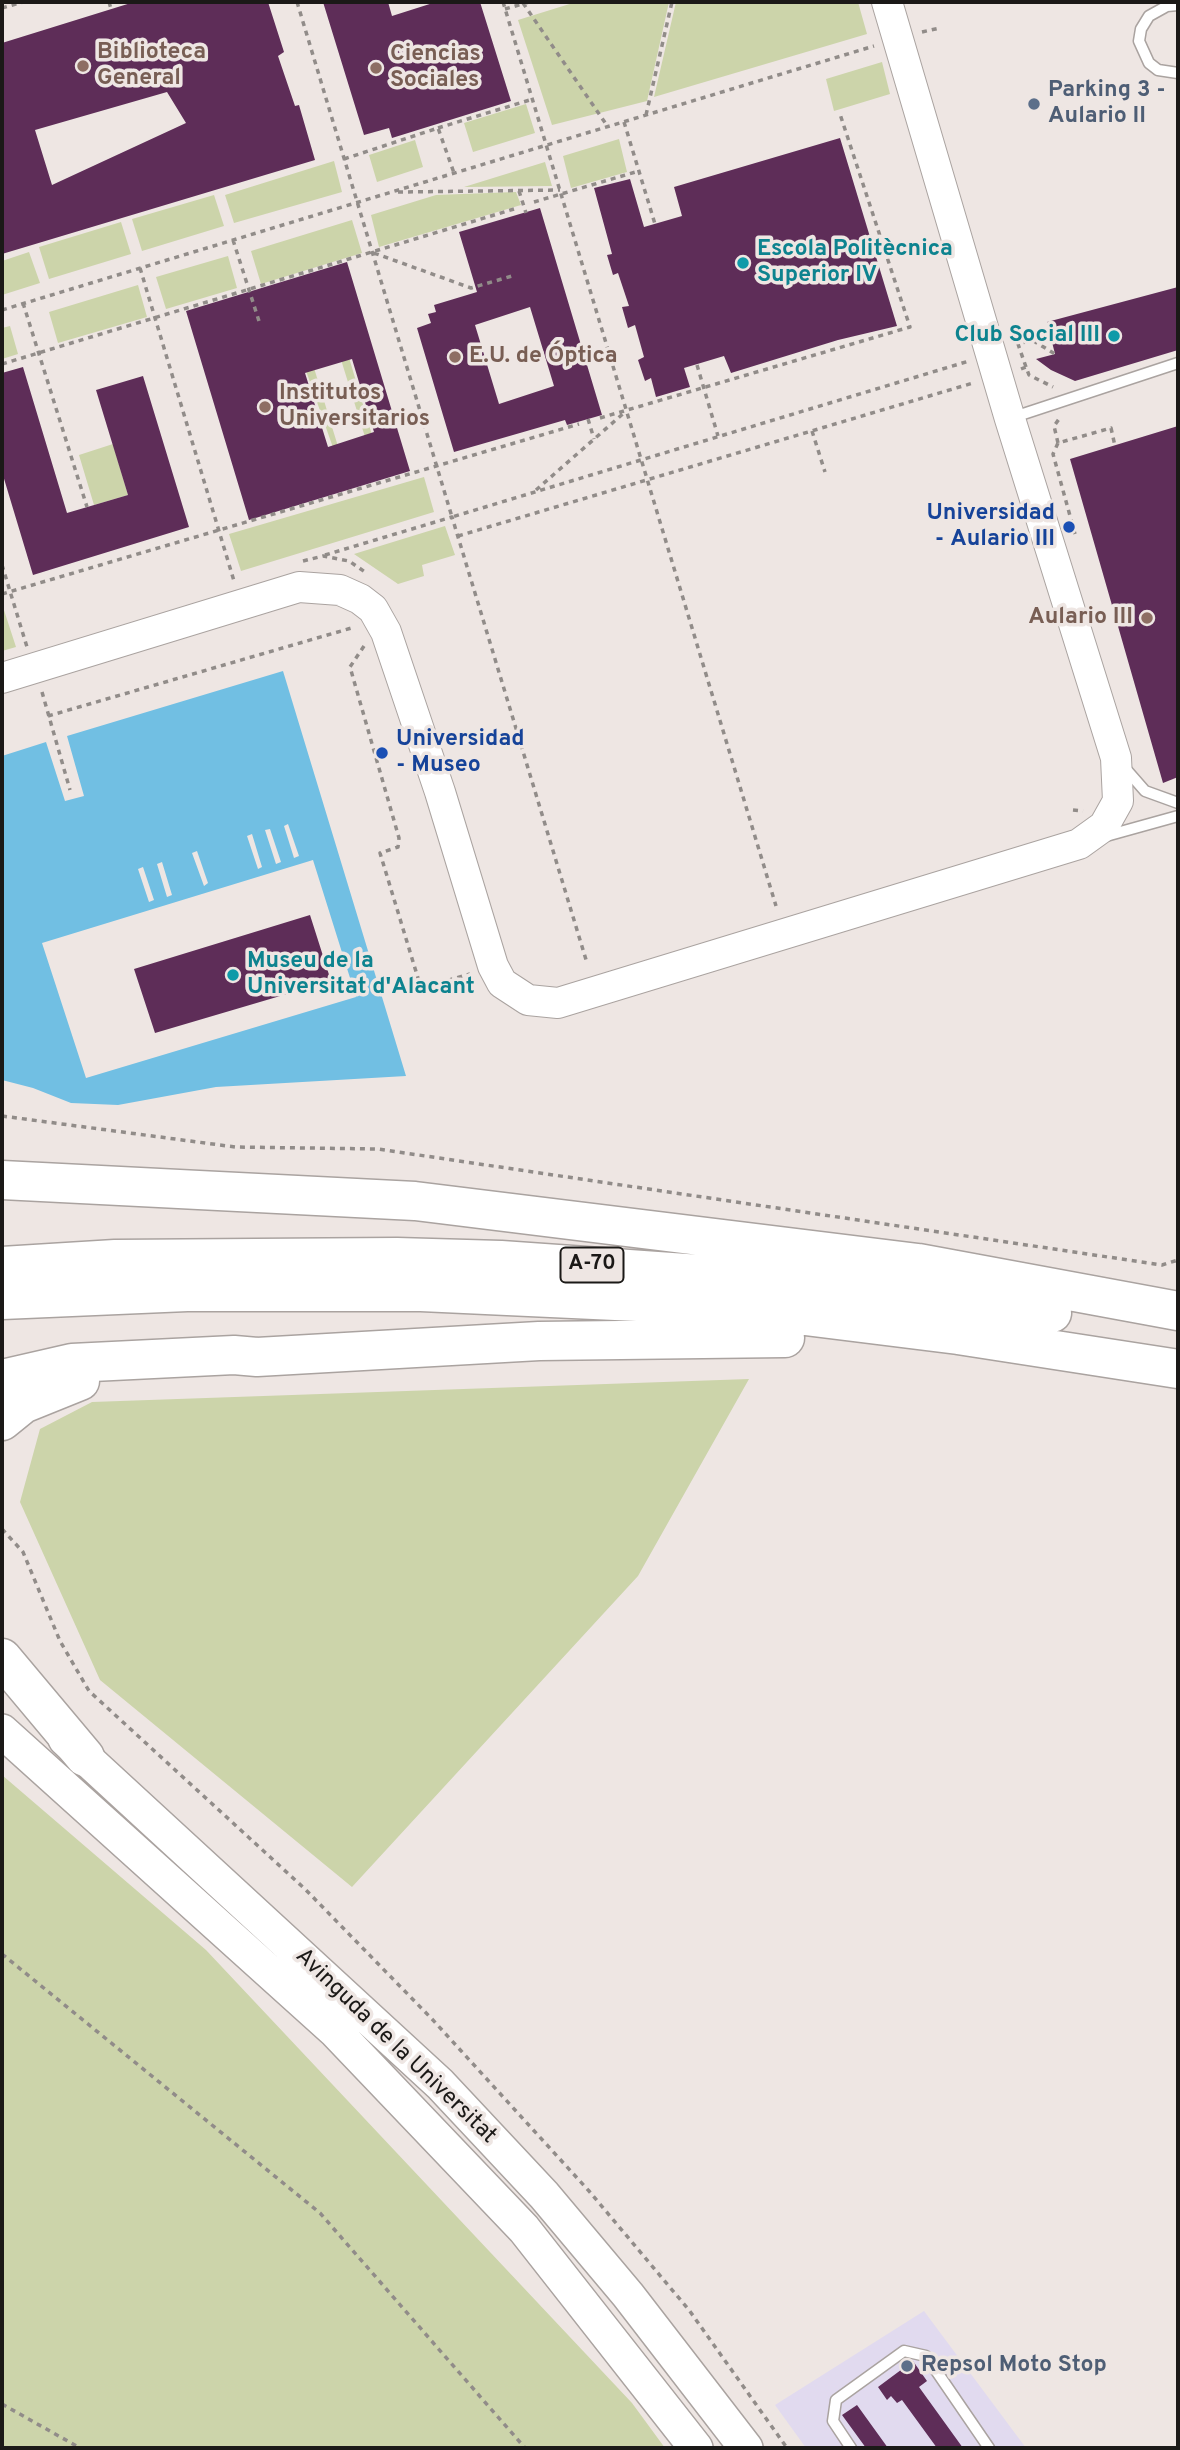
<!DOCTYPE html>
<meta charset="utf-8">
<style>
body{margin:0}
#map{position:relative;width:1180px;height:2450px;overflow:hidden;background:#eee6e3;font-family:Overpass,sans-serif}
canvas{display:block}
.frame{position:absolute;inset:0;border:4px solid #1b1917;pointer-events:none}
</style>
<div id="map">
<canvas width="1180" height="2450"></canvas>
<div class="frame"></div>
</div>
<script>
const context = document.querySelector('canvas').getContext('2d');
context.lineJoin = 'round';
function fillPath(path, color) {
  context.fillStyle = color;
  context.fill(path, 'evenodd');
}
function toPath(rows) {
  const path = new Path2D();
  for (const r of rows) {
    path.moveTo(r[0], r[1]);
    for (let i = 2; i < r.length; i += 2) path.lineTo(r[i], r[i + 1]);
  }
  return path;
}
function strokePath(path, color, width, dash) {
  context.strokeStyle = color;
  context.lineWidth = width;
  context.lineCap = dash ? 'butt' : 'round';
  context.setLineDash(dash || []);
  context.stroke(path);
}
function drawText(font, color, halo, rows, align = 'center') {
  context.font = font + ' Overpass,sans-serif';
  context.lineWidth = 7;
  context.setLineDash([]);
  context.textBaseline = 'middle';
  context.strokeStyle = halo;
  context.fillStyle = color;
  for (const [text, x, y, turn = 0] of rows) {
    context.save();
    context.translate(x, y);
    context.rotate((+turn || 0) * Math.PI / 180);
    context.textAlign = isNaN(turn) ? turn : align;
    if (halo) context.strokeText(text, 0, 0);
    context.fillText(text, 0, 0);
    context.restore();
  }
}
const commercial = toPath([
 [924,2311,1026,2448,806,2448,775,2405]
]);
const green = toPath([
 [576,2,669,2,647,101,552,125,518,20],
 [676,2,858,2,867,34,654,97],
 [882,62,890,94,834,111,826,79],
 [526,104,535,133,473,152,464,123],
 [619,139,627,172,571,188,563,156],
 [415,140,423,167,377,182,369,155],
 [334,161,342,192,234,223,225,195],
 [545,162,552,186,464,187],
 [516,192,521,205,379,247,371,215,436,195],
 [214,195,224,226,142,251,132,219],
 [352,220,362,253,261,284,251,251],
 [121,222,131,254,49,279,39,247],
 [29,252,40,283,2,295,2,261],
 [228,256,237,288,166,309,156,277],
 [138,285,147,317,58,343,49,312],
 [10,326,18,354,2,359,2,328],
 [342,334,372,435,365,437,334,337],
 [307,345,351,489,343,491,343,476,298,348],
 [113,444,128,495,94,505,79,455],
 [424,477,434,512,241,571,229,534],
 [445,526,455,555,422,565,424,576,398,584,354,554],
 [2,604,16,647,2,651],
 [749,1379,638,1576,352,1887,100,1680,20,1502,40,1429,92,1402],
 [2,1775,206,1950,632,2403,665,2448,2,2448]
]);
const water = toPath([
 [283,671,406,1076,216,1087,118,1105,71,1103,33,1088,2,1080,2,756,46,742,65,801,84,796,67,736],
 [288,824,299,856,294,858,284,826],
 [270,829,281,862,276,864,265,830],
 [252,834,262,867,258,869,247,836],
 [197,851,208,883,204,886,192,853],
 [313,860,356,997,86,1078,42,943],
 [162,862,172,895,167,897,157,864],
 [143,867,154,900,149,902,138,869]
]);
const building = toPath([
 [134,2,268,2,284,52,278,56,295,106,299,105,315,160,2,254,2,43],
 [167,92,186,123,52,185,35,130],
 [323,2,388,2,392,16,436,2,480,2,511,101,392,138,389,128,364,135],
 [840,138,897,326,838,340,731,373,724,356,684,368,690,387,656,397,651,378,645,381,638,360,644,357,635,325,628,328,622,307,629,306,618,273,613,275,607,255,612,254,594,188,630,179,644,227,682,216,674,187],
 [540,208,602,415,567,425,565,420,454,452,417,328,431,323,428,314,436,312,434,305,477,292,459,232],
 [530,307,554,386,499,404,475,325],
 [347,262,410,471,249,520,186,311],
 [352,359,374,432,328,447,305,373],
 [1178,287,1178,350,1075,381,1051,370,1036,359,1055,354,1047,322],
 [23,367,67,513,128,495,96,390,143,376,189,527,33,575,2,472,2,373],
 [1178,426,1178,777,1163,783,1070,459],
 [310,915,331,981,155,1033,134,969],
 [913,2361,927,2381,919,2387,963,2448,937,2448,902,2400,897,2403,891,2396,887,2400,878,2387],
 [857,2405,888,2448,866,2448,842,2415]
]);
const path = toPath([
 [109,2,111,9],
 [297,2,452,517,969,361],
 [503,2,776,906],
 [523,3,608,127],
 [2,8,23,2],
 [505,9,529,2],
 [922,32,940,28],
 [646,115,672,2],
 [624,122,655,224],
 [438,128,533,99],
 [344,159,438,128,454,173],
 [519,191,526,213],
 [398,192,560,190],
 [534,202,639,171],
 [233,240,259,321],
 [374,253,471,288,512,276],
 [140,268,234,581],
 [23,303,87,507],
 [2,310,874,46],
 [2,364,514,209],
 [697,365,718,436],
 [1026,367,1018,344,1032,340,1055,354],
 [1021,369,1026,367,1029,375,1053,387],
 [600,418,910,327,840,114],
 [588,419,594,439],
 [812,431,825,472],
 [1058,443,1054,426,1059,419],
 [536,490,625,412],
 [1075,534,1053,454,1058,443,1111,428,1115,446],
 [458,536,973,383],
 [325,555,452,517,587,963],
 [303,561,323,556,349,561,365,572],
 [2,565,27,647],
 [2,594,579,424],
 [364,646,350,667,399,838,398,847,380,853,421,988,470,974],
 [42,692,70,790],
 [48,716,355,627],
 [1073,810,1083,811],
 [2,1116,235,1147,378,1149,1162,1265,1178,1260],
 [2,1529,23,1552,60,1641,89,1691,305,1889,432,2019,589,2191,689,2310,787,2448],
 [2,1954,320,2213,525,2448],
 [2,2404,80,2448]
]);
const lane = toPath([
 [1178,5,1167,6,1149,16,1141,29,1139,41,1149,63,1158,70,1178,73],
 [1011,418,1178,363],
 [1124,767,1145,791,1178,803],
 [1106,836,1178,816],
 [851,2448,833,2421,836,2400,904,2351,926,2356,989,2448]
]);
const secondary = toPath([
 [2,678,299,587,340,590,360,599,373,609,386,632,440,792,493,966,502,983,528,1000,558,1003,1079,844,1104,826,1118,801,1116,758,1010,419,887,2]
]);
const primary = toPath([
 [2,1731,336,2032,524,2229,696,2448],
 [65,1739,440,2084,544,2195,628,2295,746,2448]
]);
const highway = toPath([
 [2,1180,415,1201,918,1263,1178,1311],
 [2,1266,115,1259,397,1257,501,1260,813,1282,1052,1313],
 [2,1300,187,1292,421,1292,659,1303,789,1314,958,1335,1178,1369],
 [2,1379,72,1363,234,1355,257,1357,539,1341,785,1338],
 [2,1421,23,1404,80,1381],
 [2,1658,85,1757]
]);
const markers = [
 [83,66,7,"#8d6e63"],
 [376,68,7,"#8d6e63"],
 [1034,104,7,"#5c6f8a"],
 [743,263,7,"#0f9aa8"],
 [1114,336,7,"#0f9aa8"],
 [455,357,7,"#8d6e63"],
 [265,407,7,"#8d6e63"],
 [1069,527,7,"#1a4fb4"],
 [1147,618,7,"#8d6e63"],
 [382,753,7,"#1a4fb4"],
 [233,975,7,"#0f9aa8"],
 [907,2366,7,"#5c6f8a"]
];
const shields = [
 [592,1265,63]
];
const shieldNames = [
 ["A-70",592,1265]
];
const educationNames = [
 ["Biblioteca",97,53],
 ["General",97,79],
 ["Ciencias",390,55],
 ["Sociales",390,81],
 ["E.U. de Óptica",469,357],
 ["Institutos",279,394],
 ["Universitarios",279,420],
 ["Aulario III",1133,618,"right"]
];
const serviceNames = [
 ["Parking 3 -",1048,91],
 ["Aulario II",1048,117],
 ["Repsol Moto Stop",921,2366]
];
const cultureNames = [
 ["Escola Politècnica",757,250],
 ["Superior IV",757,276],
 ["Club Social III",1100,336,"right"],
 ["Museu de la",247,962],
 ["Universitat d'Alacant",247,988]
];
const transitNames = [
 ["Universidad",1055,514],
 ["- Aulario III",1055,540],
 ["Universidad",396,740,"left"],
 ["- Museo",396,766,"left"]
];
const streetNames = [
 ["Avinguda de la Universitat",395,2047,44]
];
fillPath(commercial, '#e1daef');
fillPath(green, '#ccd4aa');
fillPath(water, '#71bfe3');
fillPath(building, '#5e2d58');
strokePath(lane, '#aaa3a0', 13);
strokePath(secondary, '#aaa3a0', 32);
strokePath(primary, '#aaa3a0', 36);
strokePath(highway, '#aaa3a0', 41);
strokePath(path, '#918c89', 3.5, [5, 5]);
strokePath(lane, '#fff', 10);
strokePath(secondary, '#fff', 30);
strokePath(primary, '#fff', 33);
strokePath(highway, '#fff', 38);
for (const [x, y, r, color] of markers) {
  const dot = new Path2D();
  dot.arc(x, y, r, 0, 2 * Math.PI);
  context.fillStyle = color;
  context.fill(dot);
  strokePath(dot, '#eee6e3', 2.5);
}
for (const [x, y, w] of shields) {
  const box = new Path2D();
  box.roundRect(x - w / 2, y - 17.5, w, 35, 5);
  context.fillStyle = '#eee6e3';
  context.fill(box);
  strokePath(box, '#1b1917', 2);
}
drawText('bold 21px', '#1b1917', null, shieldNames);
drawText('bold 23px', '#785e54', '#eee6e3', educationNames, 'left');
drawText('bold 23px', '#4e5e75', '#eee6e3', serviceNames, 'left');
drawText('bold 23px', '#0d838f', '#eee6e3', cultureNames, 'left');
drawText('bold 23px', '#164399', '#eee6e3', transitNames, 'right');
drawText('23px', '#1b1917', '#eee6e3', streetNames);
</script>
